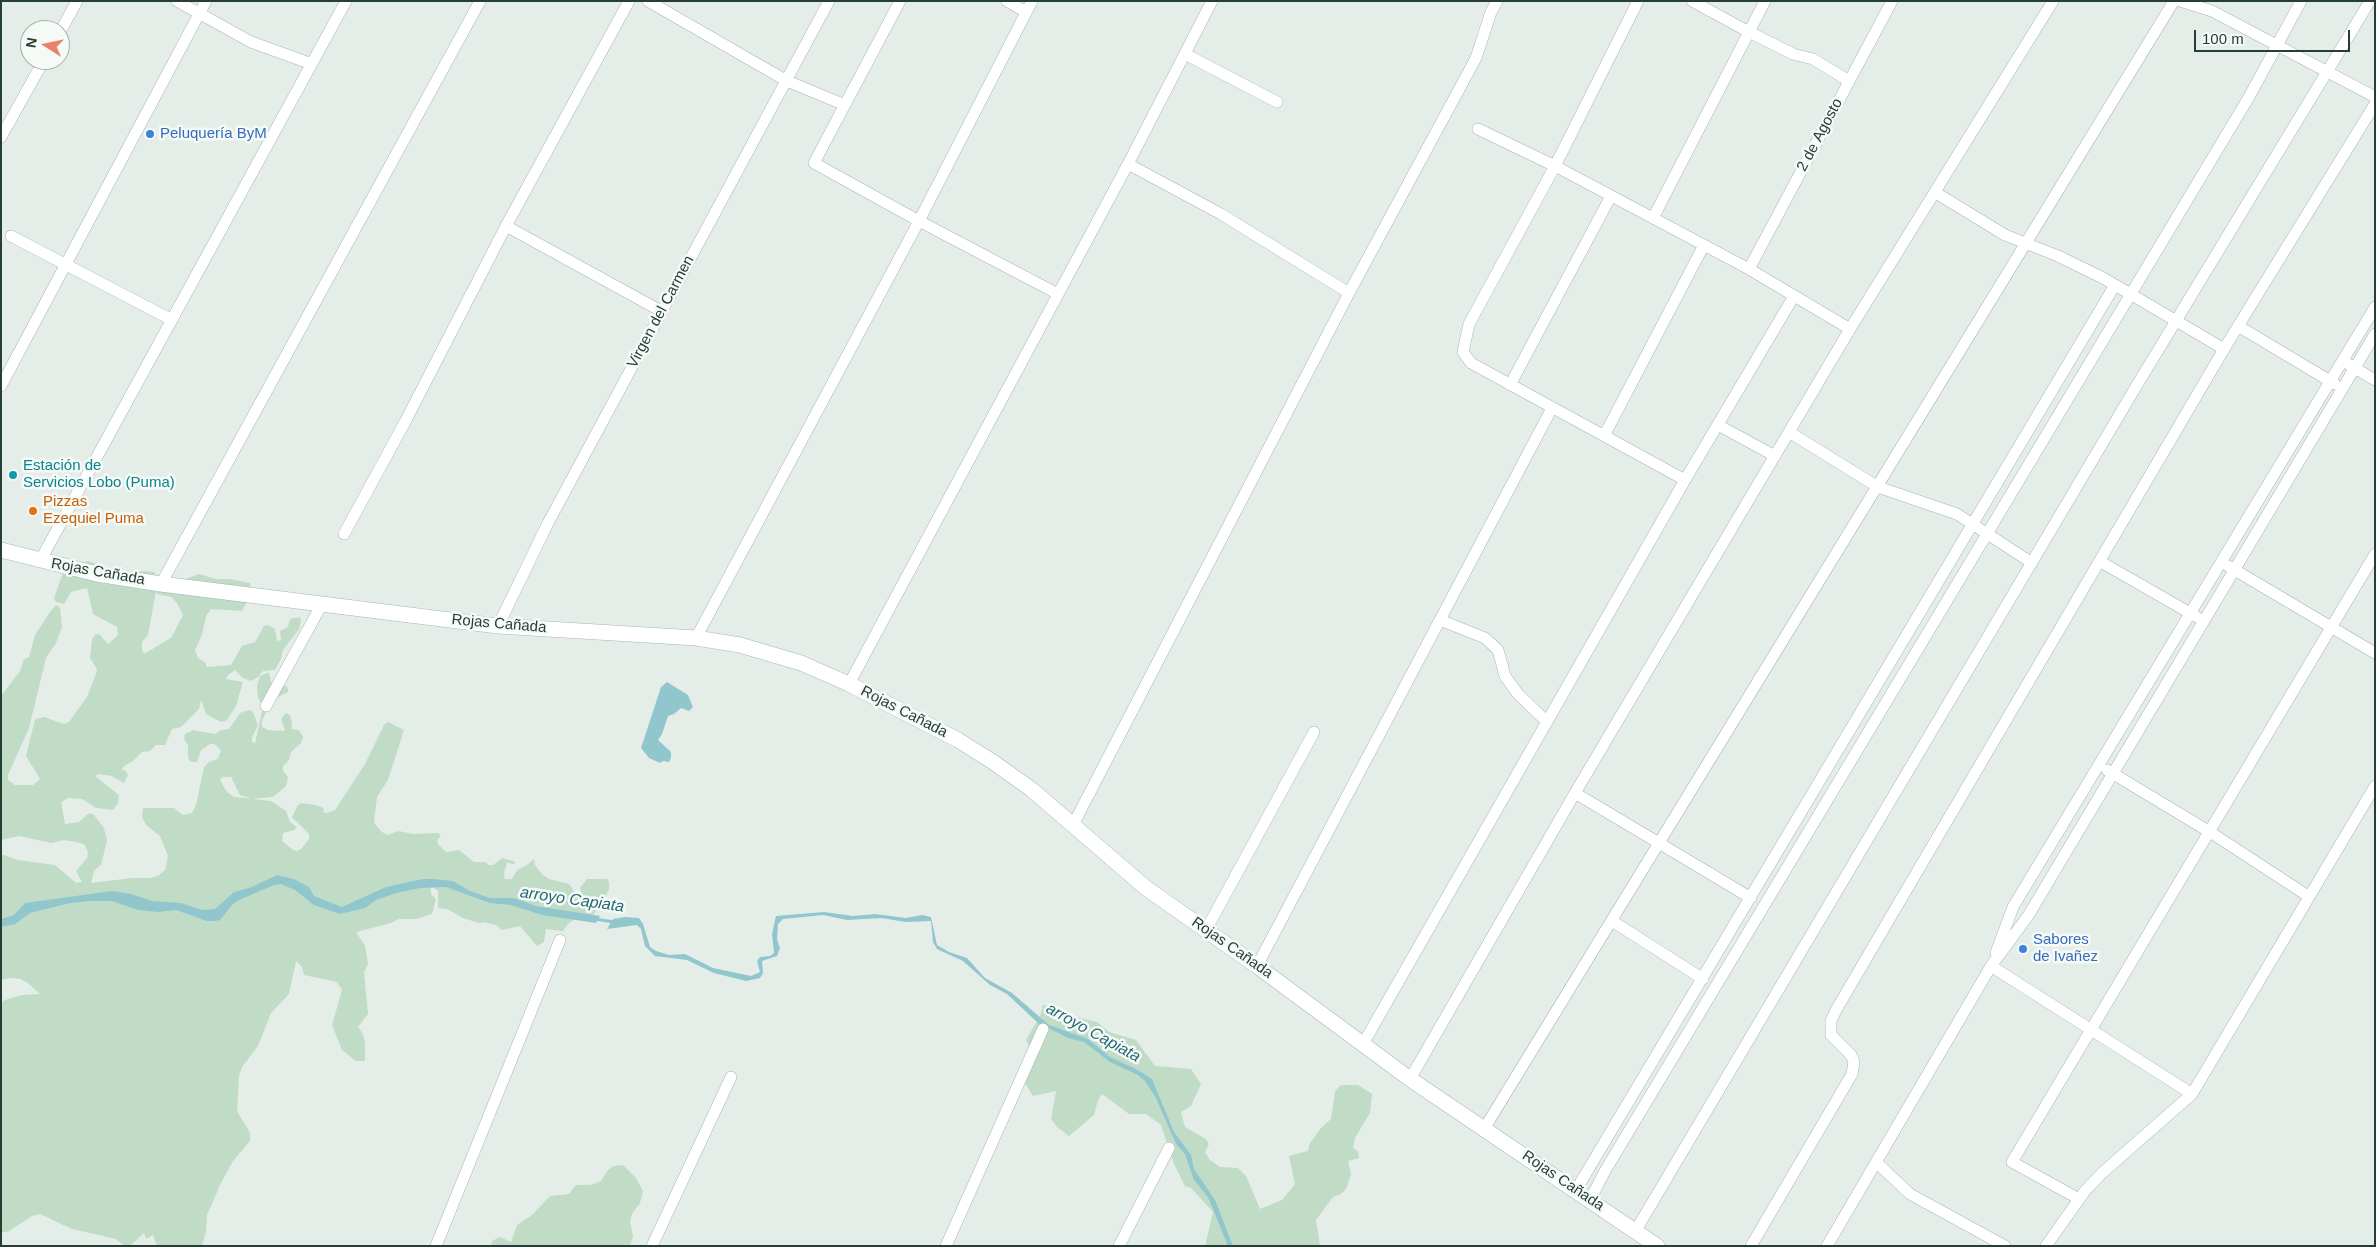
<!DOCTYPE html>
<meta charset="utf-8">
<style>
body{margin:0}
#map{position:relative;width:2376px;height:1247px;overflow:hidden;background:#e5ede9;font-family:Arial,sans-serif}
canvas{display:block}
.frame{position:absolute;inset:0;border:2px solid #253e36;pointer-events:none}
.north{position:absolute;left:20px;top:20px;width:50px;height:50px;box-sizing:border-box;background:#f5faf7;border:1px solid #a2afaa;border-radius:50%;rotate:280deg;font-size:14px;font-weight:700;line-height:20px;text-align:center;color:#253e36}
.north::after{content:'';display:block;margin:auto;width:18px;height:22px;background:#e78368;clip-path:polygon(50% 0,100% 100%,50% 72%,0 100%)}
.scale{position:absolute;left:2194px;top:30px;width:156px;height:22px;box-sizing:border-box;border:2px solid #253e36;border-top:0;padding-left:6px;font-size:15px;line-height:18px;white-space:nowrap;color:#253e36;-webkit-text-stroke:4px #f5faf7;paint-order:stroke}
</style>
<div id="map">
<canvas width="2376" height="1247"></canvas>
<div class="frame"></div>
<div class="north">N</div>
<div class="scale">100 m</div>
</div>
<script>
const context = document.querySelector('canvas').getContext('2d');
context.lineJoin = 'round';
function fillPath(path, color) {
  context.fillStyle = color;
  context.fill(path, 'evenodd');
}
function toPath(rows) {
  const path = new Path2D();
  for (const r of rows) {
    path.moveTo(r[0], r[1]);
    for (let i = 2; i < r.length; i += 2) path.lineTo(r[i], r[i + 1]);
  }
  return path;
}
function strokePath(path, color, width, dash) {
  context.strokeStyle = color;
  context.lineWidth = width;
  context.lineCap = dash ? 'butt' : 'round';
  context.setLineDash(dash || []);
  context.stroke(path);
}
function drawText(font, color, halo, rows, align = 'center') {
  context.font = font + ' Arial,sans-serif';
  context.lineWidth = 5;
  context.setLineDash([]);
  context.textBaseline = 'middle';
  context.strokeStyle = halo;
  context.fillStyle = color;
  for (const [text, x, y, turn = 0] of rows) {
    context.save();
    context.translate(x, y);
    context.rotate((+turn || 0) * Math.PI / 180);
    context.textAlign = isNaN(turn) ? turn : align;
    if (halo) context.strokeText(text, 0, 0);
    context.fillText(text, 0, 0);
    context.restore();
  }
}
const green = toPath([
 [88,561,104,566,113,575,146,571,154,572,159,579,171,584,199,574,216,579,230,579,250,583,251,594,242,611,211,609,206,616,202,635,195,650,198,658,206,663,206,667,231,665,242,646,255,642,264,626,268,625,275,629,277,641,281,640,280,631,288,627,290,619,300,617,301,621,299,629,283,650,281,659,275,670,263,671,258,677,251,681,243,678,235,670,228,675,226,679,243,682,236,706,226,721,221,722,206,714,201,700,199,709,181,727,172,729,165,745,156,745,150,751,142,752,133,761,124,766,122,770,126,771,128,775,124,783,112,776,99,774,95,776,119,795,118,803,113,810,96,808,82,799,69,798,61,802,65,824,79,822,89,813,93,814,104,828,107,841,101,865,94,871,91,883,132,878,149,878,158,876,165,870,168,856,160,836,146,825,142,817,143,808,174,808,183,815,192,813,196,805,204,767,209,762,218,759,221,750,214,744,210,744,201,750,197,762,191,762,188,758,188,745,184,739,185,734,193,730,215,734,221,730,229,729,240,713,249,710,253,712,258,725,252,737,252,742,255,743,263,708,258,697,257,686,260,676,267,673,269,673,272,686,282,684,288,688,288,692,276,698,269,706,262,721,262,727,268,730,283,731,285,730,281,719,286,713,290,715,292,723,291,729,299,730,303,737,301,743,291,752,289,760,283,766,283,771,288,777,286,786,273,797,252,799,240,795,231,777,223,777,220,780,227,792,234,797,271,801,286,811,290,822,297,827,294,830,283,833,282,841,292,849,296,851,301,849,309,839,309,834,292,817,298,805,302,803,315,805,324,808,323,812,327,813,335,810,365,764,384,725,388,722,404,730,388,780,377,797,374,823,382,832,387,835,399,831,412,834,438,833,441,836,437,840,438,844,446,852,459,850,474,862,486,862,488,865,493,865,502,858,513,861,515,862,514,864,507,863,504,873,505,879,512,879,517,870,526,866,534,859,535,865,542,874,549,879,569,884,579,898,582,896,580,888,587,879,607,879,609,882,609,889,605,897,592,917,577,917,568,924,563,931,546,929,544,942,537,946,520,926,502,930,496,925,483,922,479,923,463,918,447,909,438,908,438,891,431,886,431,894,436,899,432,914,416,919,399,919,391,923,356,932,365,946,368,964,364,972,368,1014,358,1027,363,1034,365,1043,365,1061,356,1061,342,1050,332,1025,342,990,337,982,304,975,302,967,296,961,289,994,271,1013,258,1046,242,1067,239,1076,237,1111,250,1133,250,1141,233,1161,221,1183,207,1215,206,1231,202,1246,157,1246,153,1235,146,1239,144,1233,131,1245,123,1245,116,1239,72,1229,40,1214,32,1216,9,1231,1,1233,1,1003,5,1000,22,995,40,994,28,983,20,979,10,978,1,980,1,854,18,860,55,865,76,883,82,882,76,871,87,858,88,853,85,845,81,843,64,840,51,843,19,836,1,840,1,696,20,671,24,659,29,657,35,635,50,612,56,605,60,607,62,628,56,643,46,658,29,728,8,775,8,780,15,785,33,785,40,779,26,756,35,719,44,717,64,724,69,722,87,697,96,674,97,669,90,658,92,639,95,635,99,634,108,644,118,635,117,627,93,614,87,588,71,592,64,604,56,602,54,598,63,573,70,567],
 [156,591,157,594,171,597,177,603,183,615,171,638,144,654,142,650,142,642,148,635],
 [1043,1005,1052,1007,1060,1013,1097,1022,1109,1032,1136,1040,1155,1066,1191,1069,1201,1084,1191,1106,1181,1112,1185,1127,1206,1139,1209,1144,1205,1152,1210,1160,1220,1167,1238,1168,1246,1176,1260,1209,1282,1200,1295,1184,1289,1156,1308,1151,1310,1143,1321,1128,1331,1119,1335,1091,1341,1085,1358,1085,1372,1094,1370,1113,1355,1138,1353,1148,1358,1151,1359,1158,1348,1161,1351,1174,1346,1189,1341,1194,1333,1197,1316,1220,1320,1246,1205,1246,1213,1212,1191,1188,1185,1186,1174,1164,1161,1125,1146,1114,1129,1114,1102,1094,1098,1100,1094,1115,1069,1136,1057,1127,1051,1119,1056,1091,1033,1096,1020,1075,1031,1051,1026,1040,1040,1016],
 [623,1165,636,1178,643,1191,640,1203,632,1214,630,1222,633,1236,630,1246,491,1246,492,1241,500,1237,511,1242,517,1225,532,1215,550,1196,569,1194,576,1185,590,1185,601,1181,608,1170,614,1166]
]);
const water = toPath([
 [667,682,688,695,693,707,689,711,681,708,674,714,668,716,662,734,658,740,671,752,671,758,669,762,663,761,660,763,649,758,641,748,661,687],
 [277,875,294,879,309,887,314,896,342,907,386,887,423,879,433,879,453,881,470,891,490,898,514,898,536,906,600,916,596,923,542,915,511,905,490,903,446,887,420,888,396,893,376,900,365,908,340,914,314,905,295,890,281,884,274,885,239,900,233,904,220,920,215,921,207,921,176,910,158,912,138,910,112,901,91,901,70,903,30,913,15,924,1,927,1,919,14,915,25,903,112,891,131,894,152,901,181,903,202,910,215,909,234,892,252,887],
 [824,912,853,916,875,914,906,918,922,915,931,917,937,945,949,952,967,958,985,978,1012,993,1049,1025,1088,1039,1110,1057,1138,1070,1152,1079,1174,1132,1191,1155,1194,1169,1215,1200,1233,1246,1228,1246,1208,1197,1194,1180,1185,1154,1176,1144,1156,1098,1145,1081,1138,1075,1110,1062,1084,1042,1068,1038,1038,1023,1007,994,990,985,963,961,937,949,933,942,931,921,906,922,881,918,847,920,823,915,783,919,778,924,777,939,780,948,777,956,762,961,763,973,760,978,746,981,714,973,687,960,655,956,645,946,641,929,637,925,607,929,613,919,625,917,639,918,643,924,650,947,656,951,669,955,685,954,713,968,751,976,760,972,757,961,760,957,770,956,774,953,772,934,776,916]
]);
const stream = toPath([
 [595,919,614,922]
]);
const street = toPath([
 [177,1,251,42,312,64],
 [648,1,787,81,845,105],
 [900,1,814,163,919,221,1058,294],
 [1007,1,1026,12],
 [1638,1,1555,166,1469,324,1463,352,1471,363,1685,480],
 [1692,1,1749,32,1793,54,1813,59,1849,81],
 [2180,1,2212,11,2375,97],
 [60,32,77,1],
 [1185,54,1277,102],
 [1478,129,1555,166,1749,269,1850,329],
 [1,137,44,60],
 [1128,164,1221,214,1349,293],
 [1936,193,2005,235,2058,256,2103,278,2224,349],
 [1653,218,1765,1],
 [506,226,661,311],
 [11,236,172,320],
 [1749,269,1892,1],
 [2238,326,2335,384],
 [2348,364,2375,380],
 [1510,385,1611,196],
 [1,386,206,1],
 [1718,425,1775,456],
 [1789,432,1878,487,1957,514,2032,563],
 [1604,436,1704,245],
 [344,534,405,422,506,226,629,1],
 [40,561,346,1],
 [2101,562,2197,617],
 [2228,566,2375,653],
 [161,584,480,1],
 [1440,620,1485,638,1498,650,1505,676,1518,694,1547,722],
 [498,626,548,523,829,1],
 [696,638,919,221,1032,1],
 [849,684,1128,164,1212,1],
 [266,706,322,604],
 [2107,770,2210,832,2308,896],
 [1575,793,1751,898],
 [1073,825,1349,293,1476,58,1491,12,1497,1],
 [1612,921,1703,979],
 [1206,930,1314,732],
 [1996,953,2013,907,2375,307],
 [1257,966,1552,408],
 [1991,966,2192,1094],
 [1363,1044,1685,480,1794,296],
 [1410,1079,1575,793,1850,329,2053,1],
 [1484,1129,2174,1],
 [1876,1162,1910,1194,2005,1246],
 [1576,1190,2115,285],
 [2079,1199,2012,1162,2375,554],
 [1590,1200,1605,1171,2249,97,2301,1],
 [1636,1230,2137,385,2370,1],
 [436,1246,560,940],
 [652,1246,731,1077],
 [946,1246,1043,1029],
 [1119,1246,1169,1148],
 [1751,1246,1852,1074,1854,1062,1851,1055,1831,1035,1831,1021,1836,1010,2224,349,2375,104],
 [1827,1246,1991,966,2028,916,2375,334],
 [2046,1246,2085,1191,2102,1173,2192,1094,2375,786]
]);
const secondary = toPath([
 [1,550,97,574,161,584,498,626,696,638,740,645,801,663,849,684,958,740,993,762,1031,789,1146,888,1257,966,1410,1079,1657,1246]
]);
const markers = [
 [150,134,5,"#3f7fe0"],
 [13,475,5,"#0f9aa8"],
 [33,511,5,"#e8710a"],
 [2023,949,5,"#3f7fe0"]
];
const shopNames = [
 ["Peluquería ByM",160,134],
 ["Sabores",2033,940],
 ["de Ivañez",2033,957]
];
const streetNames = [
 ["2 de Agosto",1820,135,-62],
 ["Virgen del Carmen",661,312,-62],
 ["Rojas Cañada",98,572,10],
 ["Rojas Cañada",499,624,5],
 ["Rojas Cañada",904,712,27],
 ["Rojas Cañada",1232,948,35],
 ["Rojas Cañada",1563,1181,34]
];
const cultureNames = [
 ["Estación de",23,466],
 ["Servicios Lobo (Puma)",23,483]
];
const foodNames = [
 ["Pizzas",43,502],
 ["Ezequiel Puma",43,519]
];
const waterNames = [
 ["arroyo Capiata",572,900,8],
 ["arroyo Capiata",1093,1033,29]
];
fillPath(green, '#c0dcc6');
fillPath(water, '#91c6cd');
strokePath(stream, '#91c6cd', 3);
strokePath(street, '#a8b5b0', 12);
strokePath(secondary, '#a4b8b0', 16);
strokePath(street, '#fff', 11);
strokePath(secondary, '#fff', 15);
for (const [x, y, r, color] of markers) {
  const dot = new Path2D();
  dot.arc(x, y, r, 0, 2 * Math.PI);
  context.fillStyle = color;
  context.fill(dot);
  strokePath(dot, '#f5faf7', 2);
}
drawText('15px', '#366cbe', '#f5faf7', shopNames, 'left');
drawText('15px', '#253e36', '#f5faf7', streetNames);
drawText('15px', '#0d838f', '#f5faf7', cultureNames, 'left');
drawText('15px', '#c56008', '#f5faf7', foodNames, 'left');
drawText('italic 16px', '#236a75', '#f5faf7', waterNames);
</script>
